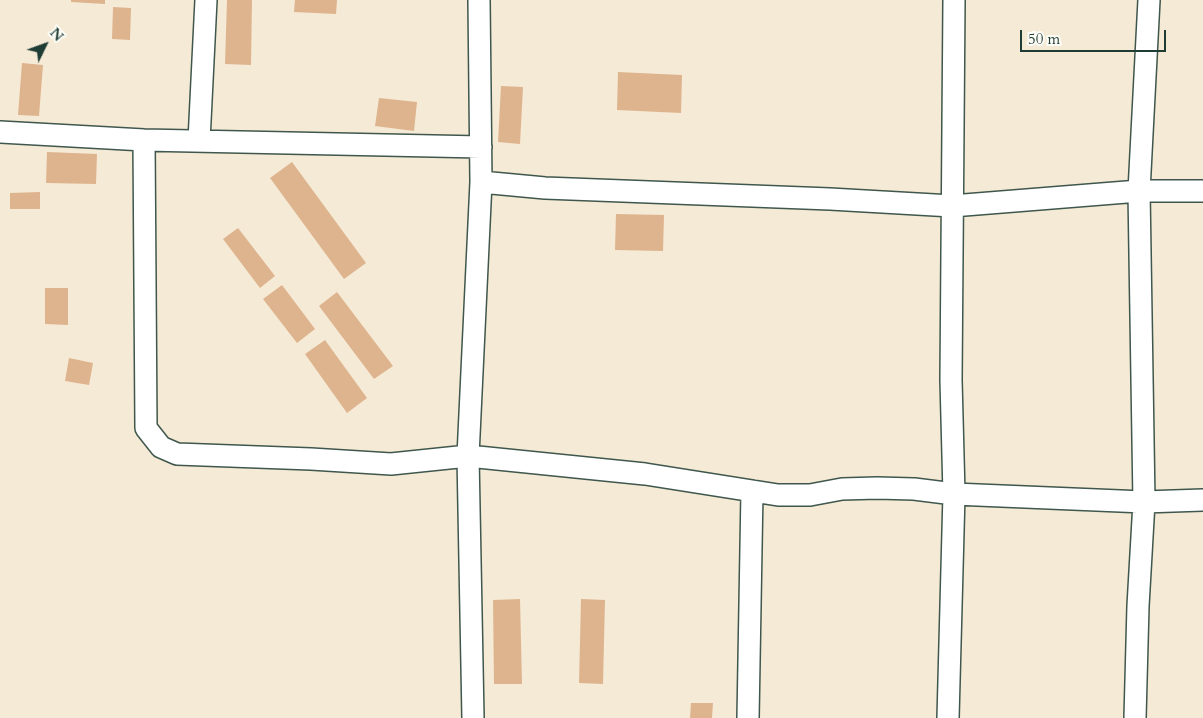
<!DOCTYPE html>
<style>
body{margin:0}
#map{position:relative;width:1203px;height:718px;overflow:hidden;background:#f5ead5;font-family:Cardo,serif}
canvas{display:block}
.north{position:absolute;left:20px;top:20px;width:50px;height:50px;-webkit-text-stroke:4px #fdfcf7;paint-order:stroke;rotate:48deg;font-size:14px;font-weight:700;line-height:20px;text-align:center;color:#1f3d34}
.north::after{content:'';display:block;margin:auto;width:18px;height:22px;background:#1f3d34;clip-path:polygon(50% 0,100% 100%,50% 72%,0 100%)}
.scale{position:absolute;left:1020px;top:30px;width:146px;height:22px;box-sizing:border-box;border:2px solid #1f3d34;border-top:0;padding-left:6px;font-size:15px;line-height:18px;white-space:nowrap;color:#1f3d34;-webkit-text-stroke:4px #fdfcf7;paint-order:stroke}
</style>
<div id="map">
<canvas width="1203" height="718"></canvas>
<div class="north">N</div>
<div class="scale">50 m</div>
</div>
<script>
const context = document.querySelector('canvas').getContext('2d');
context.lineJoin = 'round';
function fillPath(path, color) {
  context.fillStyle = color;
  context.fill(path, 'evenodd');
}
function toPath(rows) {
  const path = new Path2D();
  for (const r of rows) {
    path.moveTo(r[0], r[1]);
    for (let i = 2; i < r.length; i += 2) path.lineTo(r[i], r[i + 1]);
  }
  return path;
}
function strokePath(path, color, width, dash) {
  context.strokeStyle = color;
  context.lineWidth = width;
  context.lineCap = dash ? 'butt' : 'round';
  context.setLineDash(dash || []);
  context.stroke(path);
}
const building = toPath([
 [71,0,105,0,105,4,71,2],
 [227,0,252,0,251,65,225,64],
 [295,0,337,0,336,14,294,12],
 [113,7,131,8,130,40,112,39],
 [22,63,43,65,39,116,18,115],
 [618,72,682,75,681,113,617,110],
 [501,86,523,87,520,144,498,142],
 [379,98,417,102,414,131,375,126],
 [47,152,97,154,96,184,46,183],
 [292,162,366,263,344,279,270,178],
 [40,192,40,209,10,209,10,193],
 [616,214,664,215,663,251,615,250],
 [238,228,275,276,260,288,223,239],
 [282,285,315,329,297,343,263,299],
 [45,288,68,288,68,325,45,324],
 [337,292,393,366,374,379,319,306],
 [325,340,367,398,347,413,305,354],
 [69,358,93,363,89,385,65,381],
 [520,599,522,684,494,684,493,600],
 [581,599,605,600,603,684,579,683],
 [691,703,713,703,712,718,690,718]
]);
const street = toPath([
 [0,132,144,140,481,147],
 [144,140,146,428,161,447,177,454,311,459,391,464,468,456,645,474,778,495,810,495,842,489,877,488,914,489,954,494,1144,502,1203,500],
 [199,141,206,0],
 [481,182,545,188,830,199,952,206,1139,191,1203,191],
 [473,718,468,456,481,182,479,0],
 [748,718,752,491],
 [948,718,954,494,951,380,954,0],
 [1135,718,1138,606,1144,502,1139,191,1149,0]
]);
fillPath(building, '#deb48e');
strokePath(street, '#3f574c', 24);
strokePath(street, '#fff', 21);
</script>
